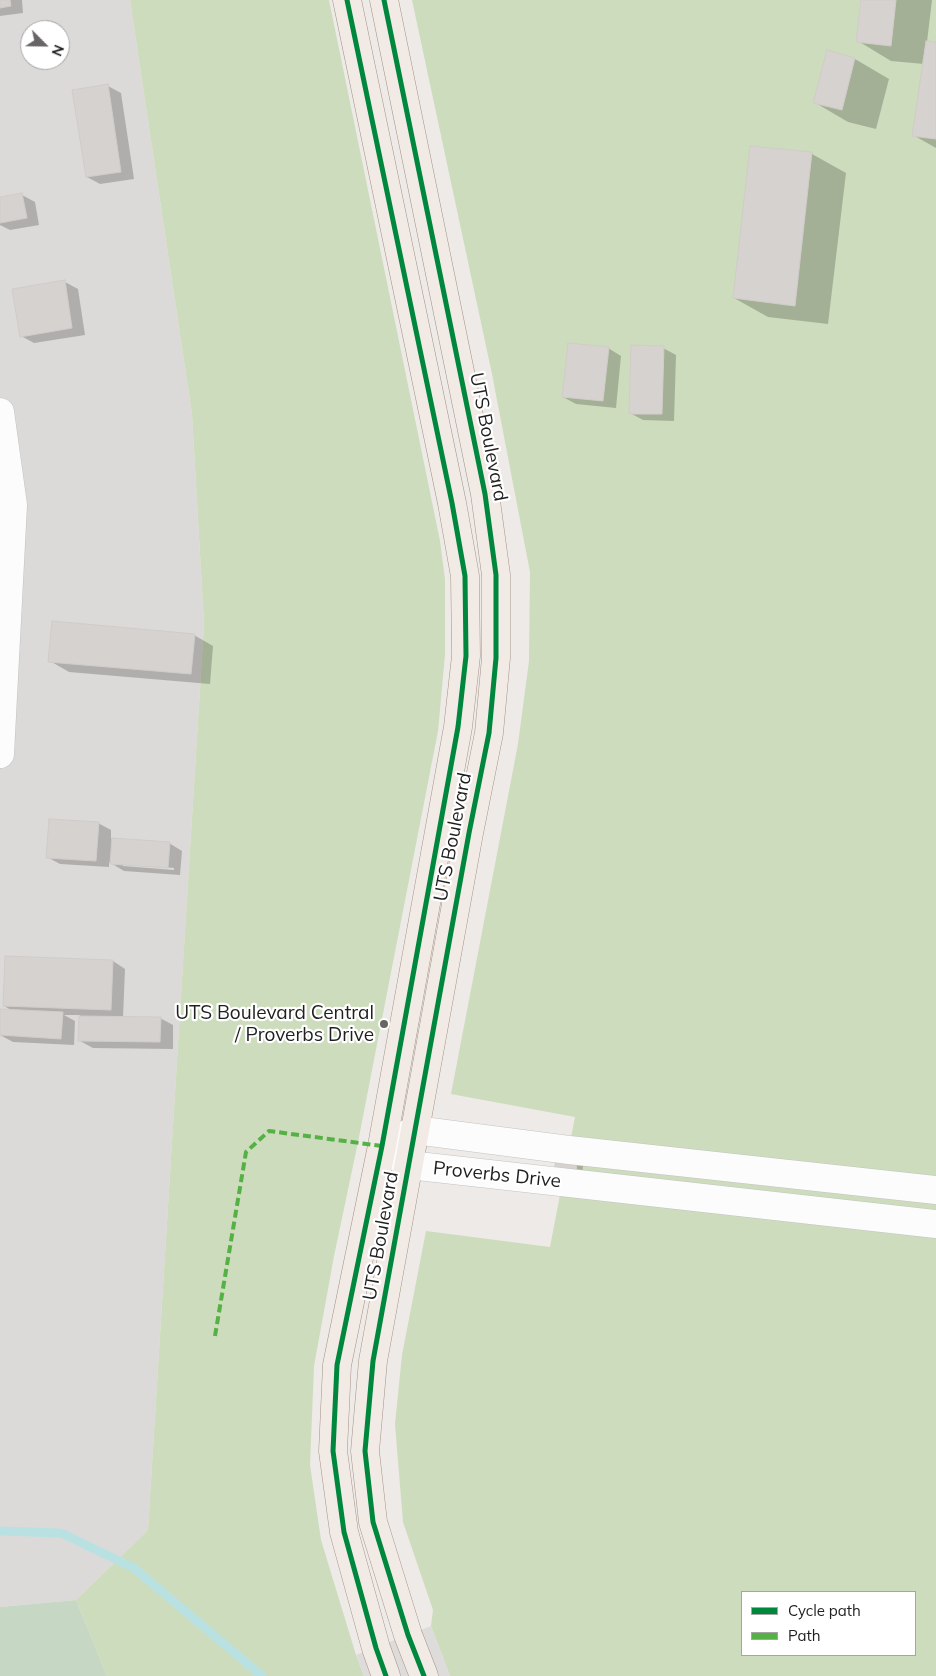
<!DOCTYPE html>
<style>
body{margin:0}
#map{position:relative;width:936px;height:1676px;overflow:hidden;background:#edeae8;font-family:Mulish,sans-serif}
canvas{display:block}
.legend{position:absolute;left:741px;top:1591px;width:175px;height:65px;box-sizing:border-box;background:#fff;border:1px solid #a5a5a5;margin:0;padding:6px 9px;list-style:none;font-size:15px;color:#1f1f1f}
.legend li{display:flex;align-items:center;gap:10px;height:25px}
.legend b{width:25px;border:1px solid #a5a5a5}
.north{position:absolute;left:20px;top:20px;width:50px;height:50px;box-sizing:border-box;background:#fff;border:1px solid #a5a5a5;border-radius:50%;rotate:113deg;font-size:14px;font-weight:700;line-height:20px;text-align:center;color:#1f1f1f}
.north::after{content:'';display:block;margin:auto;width:18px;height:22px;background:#676665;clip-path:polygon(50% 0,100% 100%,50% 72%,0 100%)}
</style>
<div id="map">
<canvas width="936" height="1676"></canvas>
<ul class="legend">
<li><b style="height:6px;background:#00873e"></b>Cycle path</li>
<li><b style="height:6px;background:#55b145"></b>Path</li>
</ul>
<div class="north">N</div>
</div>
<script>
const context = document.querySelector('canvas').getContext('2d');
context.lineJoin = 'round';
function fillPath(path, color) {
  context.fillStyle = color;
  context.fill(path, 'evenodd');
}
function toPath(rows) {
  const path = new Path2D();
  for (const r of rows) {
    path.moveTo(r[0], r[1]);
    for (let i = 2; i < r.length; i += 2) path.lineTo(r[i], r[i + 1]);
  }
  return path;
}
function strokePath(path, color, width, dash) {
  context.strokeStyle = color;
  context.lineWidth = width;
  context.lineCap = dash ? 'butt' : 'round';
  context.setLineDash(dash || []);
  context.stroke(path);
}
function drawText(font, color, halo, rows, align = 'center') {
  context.font = font + ' Mulish,sans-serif';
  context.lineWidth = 4.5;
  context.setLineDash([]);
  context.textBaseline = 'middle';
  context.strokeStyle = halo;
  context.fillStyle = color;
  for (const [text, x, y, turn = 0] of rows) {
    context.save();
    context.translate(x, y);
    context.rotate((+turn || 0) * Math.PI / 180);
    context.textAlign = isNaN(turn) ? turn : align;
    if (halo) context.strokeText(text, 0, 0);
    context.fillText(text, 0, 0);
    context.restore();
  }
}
const residential = toPath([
 [0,0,130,0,192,414,204,624,148,1530,76,1600,0,1607],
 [30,30,60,30,60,60,30,60]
]);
const forest = toPath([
 [130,0,329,0,440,541,445,579,445,654,438,731,358,1142,334,1256,314,1366,310,1465,321,1540,356,1655,364,1676,107,1676,76,1600,148,1530,204,624,192,414],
 [412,0,936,0,936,1676,450,1676,431,1626,433,1610,403,1522,395,1424,402,1355,426,1231,550,1247,575,1117,451,1094,518,744,529,661,530,572,492,374],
 [742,1592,915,1592,915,1655,742,1655]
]);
const cemetery = toPath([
 [76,1600,107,1676,0,1676,0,1607]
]);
const parking = toPath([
 [431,1626,450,1676,364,1676,356,1655]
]);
const shadow = toPath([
 [0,0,22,0,23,13,0,16],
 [862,0,932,0,927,42,936,44,936,148,913,135,924,64,891,61,858,41],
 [827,52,855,59,889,79,876,129,848,122,814,102],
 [108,86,121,93,134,179,100,184,87,177],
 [751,147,812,154,846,173,828,324,768,317,734,298],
 [22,195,35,202,39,225,10,230,0,225,0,199],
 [65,282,78,289,85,335,34,343,21,336],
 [608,348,621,356,616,408,576,404,563,397],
 [663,348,676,355,674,421,643,420,630,413],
 [194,635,213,646,210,684,69,672,50,661],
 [98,823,111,830,111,839,169,843,182,851,180,875,124,871,109,862,109,867,60,864,47,857],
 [123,864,174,868,174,870,123,866],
 [113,961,125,969,123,1018,160,1018,173,1025,173,1049,93,1048,80,1041,80,1015,64,1015,75,1021,74,1045,13,1042,0,1035,0,1029,13,1011,4,1006],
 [577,1162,583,1166,582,1178,562,1176]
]);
const stream = toPath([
 [0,1531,61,1533,134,1568,262,1676]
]);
const building = toPath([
 [0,0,10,0,11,6,0,8,0,0],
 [861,0,896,0,891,46,856,42,861,0],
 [926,41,936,42,936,139,912,136,926,41],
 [827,50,855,58,842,110,813,103,827,50],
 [108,84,121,172,86,177,72,90,108,84],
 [750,146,812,152,795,306,733,298,750,146],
 [22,193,27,218,0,223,0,197,22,193],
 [65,280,72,328,20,337,12,289,65,280],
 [568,343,609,347,603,401,562,397,568,343],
 [631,345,664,346,662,414,629,414,631,345],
 [52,621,195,634,191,674,48,662,52,621],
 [49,819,99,822,96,861,46,858,49,819],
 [112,838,170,842,168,868,110,864,112,838],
 [5,956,113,960,111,1010,3,1006,5,956],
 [0,1009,63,1012,61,1039,0,1035,0,1009],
 [79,1016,161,1017,160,1042,78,1041,79,1016],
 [556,1158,577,1161,576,1176,554,1173,556,1158]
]);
const minor = toPath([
 [0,412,13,505,0,754],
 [936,1190,569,1150,415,1130,382,1146,409,1165,936,1224]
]);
const major = toPath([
 [347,0,452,503,465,576,466,656,458,727,382,1146,337,1365,333,1451,344,1532,376,1648,386,1676],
 [384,0,485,494,496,575,496,658,489,733,469,833,373,1361,365,1451,373,1522,408,1635,424,1676]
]);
const quiet = toPath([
 [215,1336,246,1152,269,1131,382,1146]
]);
const cycleway = toPath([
 [347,0,452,503,465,576,466,656,458,727,382,1146,337,1365,333,1451,344,1532,376,1648,386,1676],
 [384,0,485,494,496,575,496,658,489,733,469,833,373,1361,365,1451,373,1522,408,1635,424,1676]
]);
const markers = [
 [384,1024,5,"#676665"]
];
const streetNames = [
 ["UTS Boulevard",488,437,79],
 ["UTS Boulevard",453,837,-79],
 ["Proverbs Drive",497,1175,6],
 ["UTS Boulevard",381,1236,-80]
];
const poiNames = [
 ["UTS Boulevard Central",374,1013],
 ["/ Proverbs Drive",374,1035]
];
fillPath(residential, '#dcdad9');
fillPath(forest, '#cddcbc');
fillPath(cemetery, '#c6d8c3');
fillPath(parking, '#dddcdb');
fillPath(shadow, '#0003');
strokePath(stream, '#bae1e2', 9);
fillPath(building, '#d6d2d0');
strokePath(building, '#d1ccc9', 1);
strokePath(minor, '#c4c3c2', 29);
strokePath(major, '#a49384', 29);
strokePath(minor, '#fcfcfc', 28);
strokePath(major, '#f1eae5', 28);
strokePath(quiet, '#55b145', 4, [8, 4]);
strokePath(cycleway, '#00873e', 5);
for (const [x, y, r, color] of markers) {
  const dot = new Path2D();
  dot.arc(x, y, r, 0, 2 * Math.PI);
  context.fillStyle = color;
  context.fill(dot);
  strokePath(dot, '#fff', 2);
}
drawText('19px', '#1f1f1f', '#fff', streetNames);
drawText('19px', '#1f1f1f', '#fff', poiNames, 'right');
</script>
